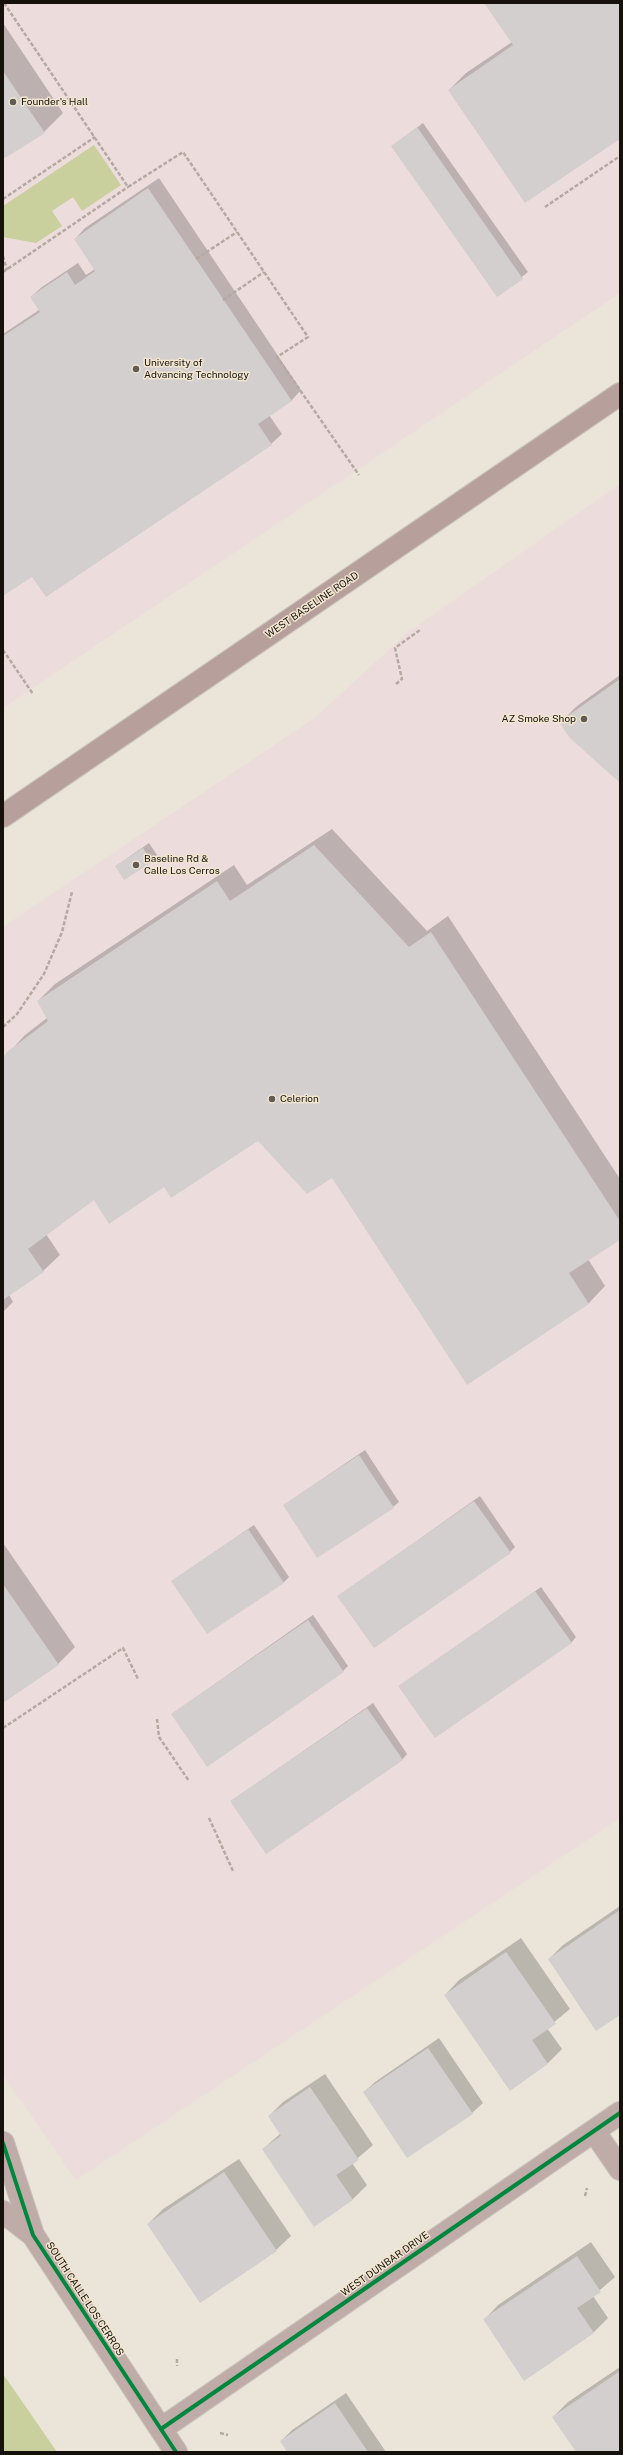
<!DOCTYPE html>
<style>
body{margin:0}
#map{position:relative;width:623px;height:2455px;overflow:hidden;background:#eae4d9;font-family:"Public Sans",sans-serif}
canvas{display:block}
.frame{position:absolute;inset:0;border:4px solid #16120b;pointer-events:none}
</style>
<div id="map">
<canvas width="623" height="2455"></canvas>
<div class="frame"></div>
</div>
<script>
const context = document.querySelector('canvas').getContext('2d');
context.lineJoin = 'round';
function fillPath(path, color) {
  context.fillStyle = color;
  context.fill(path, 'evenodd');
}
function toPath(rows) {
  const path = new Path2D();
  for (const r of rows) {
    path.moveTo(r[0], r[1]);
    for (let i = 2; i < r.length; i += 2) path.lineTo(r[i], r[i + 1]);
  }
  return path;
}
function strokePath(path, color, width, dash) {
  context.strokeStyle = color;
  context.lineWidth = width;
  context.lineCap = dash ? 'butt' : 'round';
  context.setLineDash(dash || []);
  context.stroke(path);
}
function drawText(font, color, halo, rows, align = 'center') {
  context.font = font + ' "Public Sans",sans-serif';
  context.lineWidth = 3;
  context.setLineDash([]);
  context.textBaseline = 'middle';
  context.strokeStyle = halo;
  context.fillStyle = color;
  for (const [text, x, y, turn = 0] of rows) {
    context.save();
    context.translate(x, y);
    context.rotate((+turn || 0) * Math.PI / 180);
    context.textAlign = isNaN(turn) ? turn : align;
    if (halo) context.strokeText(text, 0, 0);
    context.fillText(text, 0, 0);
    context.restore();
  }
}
const commercial = toPath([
 [3,3,620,3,620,293,3,708],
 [620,484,620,1818,76,2180,3,2075,3,927,316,717,407,633]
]);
const green = toPath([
 [94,145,121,185,82,211,73,197,52,211,62,226,36,243,3,237,3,206],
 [3,2374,46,2436,57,2452,3,2452]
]);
const shadow = toPath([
 [486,3,620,3,620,138,449,90,466,73,512,42],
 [3,23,63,113,44,132,3,153],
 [423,123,528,272,498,296,393,146],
 [159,178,301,390,291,401,269,415,282,434,271,444,32,575,3,595,3,334,39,310,31,297,42,287,78,263,86,275,95,269,75,239,85,228],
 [620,675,620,781,560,723,577,706],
 [332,829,427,931,448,916,620,1179,620,1239,588,1259,605,1286,589,1303,468,1383,332,1177,258,1140,164,1186,94,1199,46,1234,60,1255,43,1271,9,1295,13,1302,3,1312,3,1059,25,1035,47,1018,38,1001,55,984,234,865,247,885],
 [149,843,157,855,124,879,116,866],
 [365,1450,399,1502,393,1507,284,1505],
 [480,1496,515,1547,510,1552,339,1596],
 [254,1525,289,1577,283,1583,172,1581],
 [3,1543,75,1647,58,1664,3,1702],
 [541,1587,576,1637,571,1643,400,1686],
 [313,1615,348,1666,343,1671,172,1714],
 [373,1703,407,1754,402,1760,231,1801],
 [620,1906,620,2014,549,1959,563,1945],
 [521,1938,570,2009,547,2028,562,2049,548,2063,510,2089,445,1995,459,1980],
 [439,2038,483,2103,472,2113,364,2092,375,2082],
 [325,2074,373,2145,352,2163,367,2185,352,2200,263,2149,281,2133,269,2116,283,2102],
 [239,2159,291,2236,276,2250,148,2224,163,2209],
 [591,2242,615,2277,593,2296,608,2318,594,2332,484,2320,498,2305],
 [620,2367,620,2452,577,2452,553,2417,568,2402],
 [346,2393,386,2452,288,2452,281,2441,292,2430]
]);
const building = toPath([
 [484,3,620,3,620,139,525,203,448,90,513,45],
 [3,71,45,133,5,158,3,155],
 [417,127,523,279,497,297,391,146],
 [148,188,292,401,258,424,272,445,46,597,32,577,3,596,3,336,40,312,30,297,67,272,75,285,95,271,74,239],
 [620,679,620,783,570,738,559,722],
 [314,845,409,947,431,932,620,1221,620,1240,569,1273,589,1304,467,1385,332,1178,307,1194,258,1141,171,1198,164,1187,109,1224,94,1200,28,1249,44,1272,3,1300,3,1058,7,1052,48,1021,37,1001,217,881,230,901],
 [143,848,152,862,124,880,115,866],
 [359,1455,394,1508,317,1558,283,1505],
 [474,1501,511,1553,374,1648,337,1596],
 [248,1529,284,1583,207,1634,171,1581],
 [3,1584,59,1665,3,1703],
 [535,1591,572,1643,435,1738,398,1686],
 [308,1620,344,1672,207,1767,171,1714],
 [367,1708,403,1760,266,1854,230,1801],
 [620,1910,620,2015,596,2031,548,1959],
 [506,1952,556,2024,532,2040,548,2064,510,2091,444,1995],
 [428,2048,473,2114,407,2158,363,2092],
 [310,2087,359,2160,336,2175,353,2200,314,2227,262,2149,281,2136,268,2116],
 [224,2172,277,2251,200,2303,147,2224],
 [577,2256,601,2292,577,2308,594,2333,524,2381,483,2319],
 [620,2371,620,2452,576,2452,552,2417],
 [335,2403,368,2452,287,2452,280,2441]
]);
const path = toPath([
 [4,3,128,187,183,152,308,337,277,357,359,475],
 [3,199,95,137],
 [545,207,620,156],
 [3,256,7,270],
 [196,259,237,232],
 [3,272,128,187],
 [223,300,264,272],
 [3,650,33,694],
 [396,684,402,679,395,648,420,630],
 [3,1027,17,1014,44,974,62,932,72,892],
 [157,1719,159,1737,189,1781],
 [3,1728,123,1648,138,1679],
 [209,1818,233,1871],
 [585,2196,587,2188],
 [177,2359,177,2366],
 [220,2433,228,2435]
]);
const minor = toPath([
 [594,2131,620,2169],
 [3,2143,33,2235,176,2452],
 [3,2212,33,2235],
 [161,2429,620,2113]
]);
const primary = toPath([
 [3,816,620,394]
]);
const cycleway = toPath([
 [3,2143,33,2235,176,2452],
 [161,2429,620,2113]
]);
const markers = [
 [13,102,4,"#605c53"],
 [136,369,4,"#605c53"],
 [584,719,4,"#605c53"],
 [136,865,4,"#605c53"],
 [272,1099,4,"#605c53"]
];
const poiNames = [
 ["Founder's Hall",21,102],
 ["University of",144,363],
 ["Advancing Technology",144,375],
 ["AZ Smoke Shop",576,719,"right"],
 ["Baseline Rd &",144,859],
 ["Calle Los Cerros",144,871],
 ["Celerion",280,1099]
];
const streetNames = [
 ["WEST BASELINE ROAD",312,605,-34],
 ["WEST DUNBAR DRIVE",385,2264,-35],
 ["SOUTH CALLE LOS CERROS",85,2299,57]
];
fillPath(commercial, '#eddcdc');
fillPath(green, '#cacf9e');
fillPath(shadow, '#0003');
fillPath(building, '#d3cfce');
strokePath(minor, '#c6c2ba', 24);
strokePath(primary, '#c6c2ba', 24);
strokePath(path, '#b5a9a3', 2.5, [4, 2]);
strokePath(minor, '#bfaba7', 22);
strokePath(primary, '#b7a09b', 22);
strokePath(cycleway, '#00873e', 4);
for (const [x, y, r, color] of markers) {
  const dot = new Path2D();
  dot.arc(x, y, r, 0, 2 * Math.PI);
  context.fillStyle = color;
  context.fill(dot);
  strokePath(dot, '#f2e6d1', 1.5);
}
drawText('10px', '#16120b', '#f2e6d1', poiNames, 'left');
drawText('10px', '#16120b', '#f2e6d1', streetNames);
</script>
